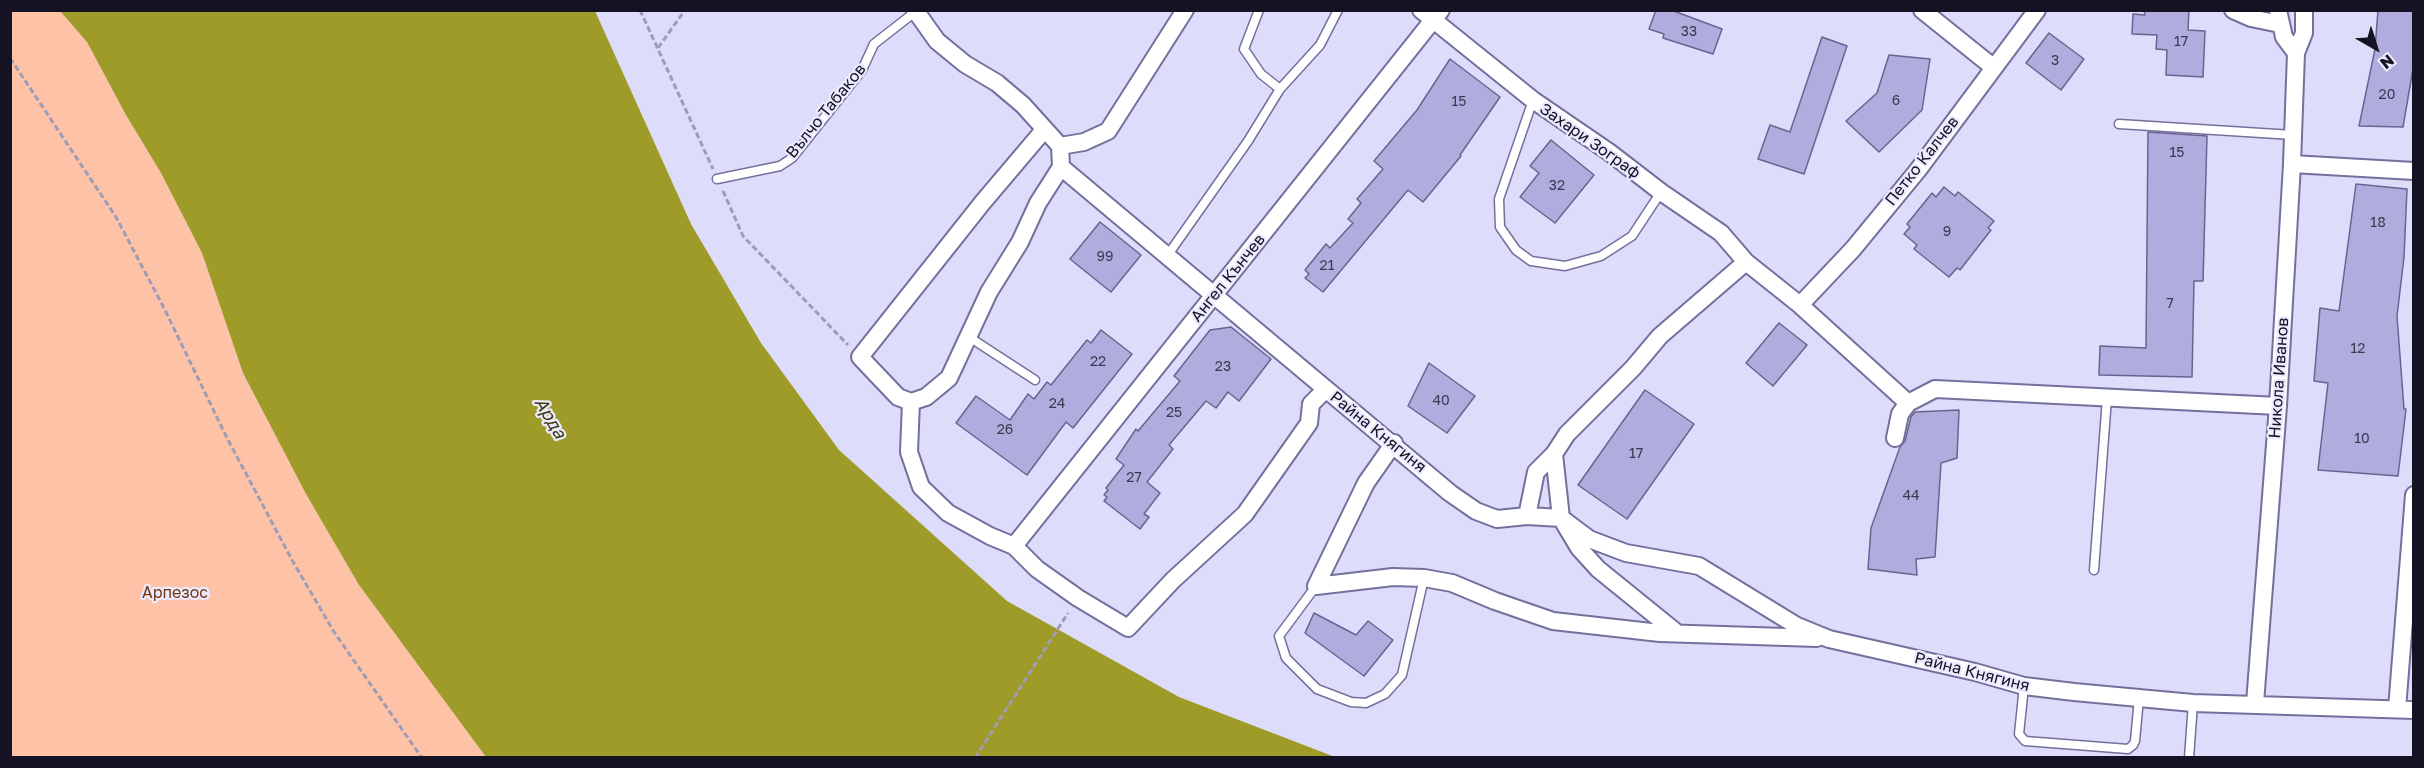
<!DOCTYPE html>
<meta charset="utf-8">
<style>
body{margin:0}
#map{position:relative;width:2424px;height:768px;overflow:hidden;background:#dddcfa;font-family:"Golos Text",sans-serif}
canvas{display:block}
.frame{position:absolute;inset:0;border:12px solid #141223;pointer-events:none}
.north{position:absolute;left:2346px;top:18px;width:60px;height:60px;-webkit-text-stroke:4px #ebeaff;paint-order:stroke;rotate:141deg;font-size:16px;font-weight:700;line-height:24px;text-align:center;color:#141223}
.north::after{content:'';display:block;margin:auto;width:21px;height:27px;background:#141223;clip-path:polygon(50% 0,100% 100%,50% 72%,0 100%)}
</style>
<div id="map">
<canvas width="2424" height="768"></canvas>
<div class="frame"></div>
<div class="north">N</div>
</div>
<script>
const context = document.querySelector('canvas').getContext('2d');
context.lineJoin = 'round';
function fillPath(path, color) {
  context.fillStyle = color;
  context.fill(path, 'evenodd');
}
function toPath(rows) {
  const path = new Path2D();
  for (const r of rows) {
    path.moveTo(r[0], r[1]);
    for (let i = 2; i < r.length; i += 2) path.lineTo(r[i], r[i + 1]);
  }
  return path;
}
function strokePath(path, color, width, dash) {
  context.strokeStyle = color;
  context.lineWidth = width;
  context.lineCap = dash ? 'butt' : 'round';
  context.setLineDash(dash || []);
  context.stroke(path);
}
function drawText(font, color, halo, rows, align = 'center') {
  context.font = font + ' "Golos Text",sans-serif';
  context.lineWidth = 4.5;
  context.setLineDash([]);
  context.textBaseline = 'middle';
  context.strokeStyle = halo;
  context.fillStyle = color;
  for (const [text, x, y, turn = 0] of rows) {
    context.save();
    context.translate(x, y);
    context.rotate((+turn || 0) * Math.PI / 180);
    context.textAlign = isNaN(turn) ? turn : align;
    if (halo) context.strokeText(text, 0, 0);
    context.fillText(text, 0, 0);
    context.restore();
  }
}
const green = toPath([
 [10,11,60,11,87,42,126,115,161,173,202,253,243,373,306,494,359,585,486,757,11,757]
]);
const water = toPath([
 [60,11,595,11,691,224,761,343,839,450,1007,601,1179,697,1335,757,486,757,359,585,306,494,243,373,202,253,161,173,126,115,87,42]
]);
const building = toPath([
 [1656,10,1671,10,1722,29,1713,54,1663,38,1664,34,1649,29,1656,10],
 [2144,10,2189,10,2188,30,2205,31,2203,77,2166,75,2167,50,2156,49,2157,35,2132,34,2133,14,2145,15,2144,10],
 [2378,10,2414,10,2414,63,2403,127,2359,126,2375,49,2378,10],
 [2049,33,2084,59,2061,90,2026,63,2049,33],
 [1822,37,1847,46,1804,174,1758,159,1770,125,1790,132,1822,37],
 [1889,55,1930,59,1922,110,1879,152,1846,121,1877,93,1889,55],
 [1450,59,1500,97,1460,155,1461,156,1423,202,1408,190,1323,292,1305,278,1309,274,1305,270,1326,244,1330,248,1353,223,1348,219,1361,203,1357,199,1383,169,1374,161,1417,110,1450,59],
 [2148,132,2207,136,2203,281,2194,281,2192,377,2099,375,2100,346,2146,348,2148,132],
 [1551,140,1594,175,1555,223,1520,197,1539,173,1530,166,1551,140],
 [2356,184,2407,189,2404,257,2397,316,2404,409,2406,409,2398,476,2318,470,2328,383,2314,381,2320,308,2339,311,2356,184],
 [1944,187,1955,196,1958,192,1994,221,1988,228,1991,230,1960,270,1957,268,1949,277,1914,249,1917,245,1904,234,1910,227,1907,224,1932,193,1936,197,1944,187],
 [1100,222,1141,255,1111,292,1070,259,1100,222],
 [1779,323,1807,345,1773,386,1746,363,1779,323],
 [1231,327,1271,359,1239,401,1228,392,1216,408,1206,401,1169,445,1173,449,1147,482,1160,493,1144,514,1149,517,1140,529,1104,501,1107,497,1104,495,1108,490,1106,488,1124,465,1116,459,1136,429,1138,431,1180,381,1174,376,1210,330,1231,327],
 [1101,330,1132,354,1073,428,1066,422,1027,475,956,423,976,396,1010,420,1028,394,1034,399,1047,382,1051,385,1087,340,1091,343,1101,330],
 [1429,363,1475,396,1447,433,1408,406,1429,363],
 [1645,390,1694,424,1627,519,1578,485,1645,390],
 [1959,410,1957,458,1941,463,1935,557,1916,559,1917,575,1868,569,1871,528,1900,447,1905,441,1911,417,1915,412,1959,410],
 [1314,613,1356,635,1368,621,1393,640,1364,676,1305,633,1314,613]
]);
const path = toPath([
 [640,10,713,169],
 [658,48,685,10],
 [10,58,116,217,164,308,227,438,292,560,334,632,422,758],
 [723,191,743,236,848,345],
 [975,758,1068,613]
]);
const service = toPath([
 [1259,10,1244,49,1261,74,1280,89],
 [1533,100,1499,199,1500,227,1516,250,1531,261,1565,266,1601,256,1632,236,1661,192],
 [2119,124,2293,135],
 [717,179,780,166,792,158,862,70,874,44,915,12],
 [1167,256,1248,141,1280,89,1320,45,1338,10],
 [969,337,1035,380],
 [2094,570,2107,398],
 [1316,586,1279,636,1286,658,1317,689,1351,702,1366,703,1385,694,1402,675,1424,578],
 [2024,686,2019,734,2025,741,2128,749,2133,745,2135,741,2139,698],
 [2189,758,2193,703]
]);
const minor = toPath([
 [915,10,937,41,965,64,997,83,1023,105,1060,146,1061,167,1450,493,1476,511,1497,519,1527,516,1561,518,1579,548,1598,569,1677,633],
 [1421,10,1533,100,1609,152,1661,192,1721,233,1746,262,1800,305,1908,403],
 [1922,10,1993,67],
 [2233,10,2251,18,2280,24],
 [2278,10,2284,37,2296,53],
 [1044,130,983,202,860,357,898,397,911,402,926,397,949,378,989,292,1020,242,1038,203,1061,167],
 [1060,146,1084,142,1108,131,1185,10],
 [2292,164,2414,171],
 [1800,305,1853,249,1918,170,2037,10],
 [911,402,909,452,921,487,948,513,990,536,1014,546,1037,569,1078,598,1128,628,1173,580,1245,514,1309,423,1311,404,1326,389],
 [1895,438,1900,414,1908,403,1935,389,2278,406],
 [1554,454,1561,518,1589,539,1626,553,1699,566,1797,626,1829,639,1975,672,2024,686,2074,692,2193,703,2414,710],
 [1527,516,1536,472,1554,454,1567,434,1633,368,1660,336,1746,262],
 [1014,546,1441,10],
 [1316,586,1393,577,1424,578,1452,583,1495,601,1553,621,1660,633,1817,638],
 [1316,586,1366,483,1394,443],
 [2255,703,2278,406,2292,164,2296,53,2304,33,2304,10],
 [2397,709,2414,495]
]);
const numberNames = [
 ["33",1689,32],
 ["17",2181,42],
 ["3",2055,61],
 ["20",2387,95],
 ["6",1896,101],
 ["15",1459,102],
 ["15",2177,153],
 ["32",1557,186],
 ["18",2378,223],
 ["9",1947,232],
 ["99",1105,257],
 ["21",1327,266],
 ["7",2170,304],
 ["12",2358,349],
 ["22",1098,362],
 ["23",1223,367],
 ["40",1441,401],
 ["24",1057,404],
 ["25",1174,413],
 ["26",1005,430],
 ["10",2362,439],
 ["17",1636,454],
 ["27",1134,478],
 ["44",1911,496]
];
const streetNames = [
 ["Вълчо Табаков",826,111,-51],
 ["Захари Зограф",1590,141,35],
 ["Петко Калчев",1922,161,-52],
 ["Ангел Кънчев",1228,278,-51],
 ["Никола Иванов",2279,378,-86],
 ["Райна Княгиня",1378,432,39],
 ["Райна Княгиня",1972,672,14]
];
const parkNames = [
 ["Арпезос",175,593]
];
const waterNames = [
 ["Арда",550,418,59]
];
fillPath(green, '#fec3a6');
fillPath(water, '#9f9b28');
fillPath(building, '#b0adde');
strokePath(building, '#676491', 1.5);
strokePath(service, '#74709e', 11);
strokePath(minor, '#74709e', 20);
strokePath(path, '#9e9db7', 3, [6, 3]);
strokePath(service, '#fff', 8);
strokePath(minor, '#fff', 16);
drawText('14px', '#3b3952', null, numberNames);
drawText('16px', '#141223', '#ebeaff', streetNames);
drawText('16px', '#723613', '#ebeaff', parkNames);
drawText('italic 18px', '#3c3b0c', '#ebeaff', waterNames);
</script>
